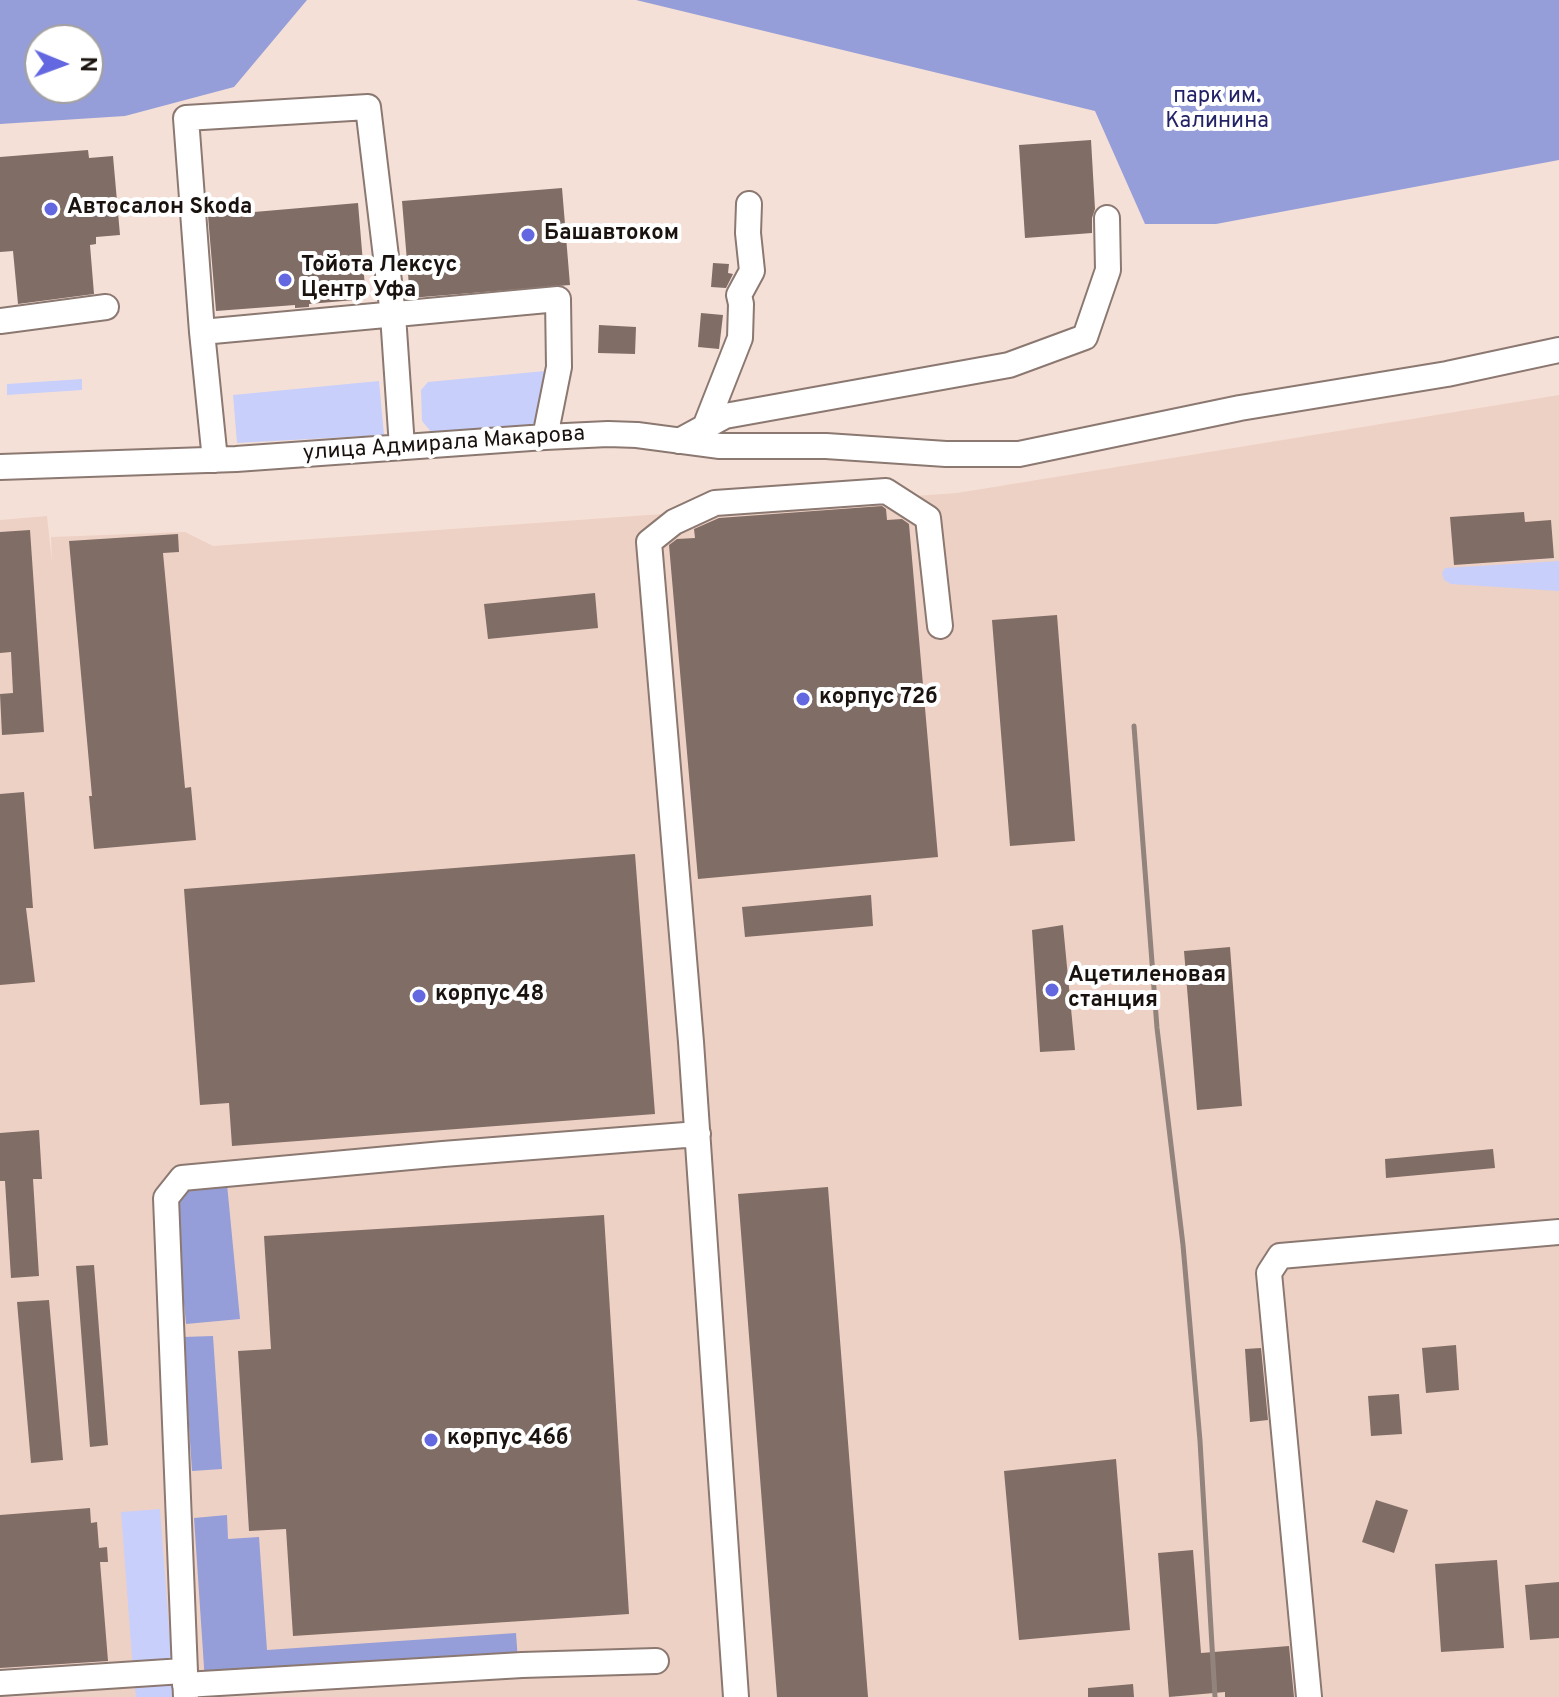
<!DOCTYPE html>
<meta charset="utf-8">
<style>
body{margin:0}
#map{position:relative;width:1559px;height:1697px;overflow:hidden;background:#f5e0d7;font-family:Overpass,sans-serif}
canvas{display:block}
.north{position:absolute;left:24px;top:24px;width:80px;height:80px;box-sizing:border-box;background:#fff;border:2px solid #a3a09f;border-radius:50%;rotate:91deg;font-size:22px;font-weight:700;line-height:32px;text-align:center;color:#19120f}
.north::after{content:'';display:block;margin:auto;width:28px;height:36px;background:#6368e1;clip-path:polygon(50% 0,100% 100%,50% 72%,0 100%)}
</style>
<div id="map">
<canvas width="1559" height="1697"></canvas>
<div class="north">N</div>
</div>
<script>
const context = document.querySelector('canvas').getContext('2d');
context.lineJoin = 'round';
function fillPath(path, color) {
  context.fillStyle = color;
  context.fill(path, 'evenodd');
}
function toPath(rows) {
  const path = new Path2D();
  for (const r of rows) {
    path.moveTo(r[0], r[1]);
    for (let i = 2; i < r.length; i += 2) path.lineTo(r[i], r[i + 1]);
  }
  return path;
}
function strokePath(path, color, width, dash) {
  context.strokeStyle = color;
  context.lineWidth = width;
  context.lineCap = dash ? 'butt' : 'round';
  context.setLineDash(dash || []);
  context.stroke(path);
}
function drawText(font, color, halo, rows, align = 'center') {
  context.font = font + ' Overpass,sans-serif';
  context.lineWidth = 8;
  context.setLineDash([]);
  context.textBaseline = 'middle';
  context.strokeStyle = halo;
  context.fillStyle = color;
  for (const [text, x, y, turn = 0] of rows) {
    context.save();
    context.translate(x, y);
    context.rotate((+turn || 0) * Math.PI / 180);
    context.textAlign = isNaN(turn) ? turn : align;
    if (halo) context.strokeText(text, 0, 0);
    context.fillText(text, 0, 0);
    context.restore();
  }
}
const built = toPath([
 [1559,395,1559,1697,0,1697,0,520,47,516,52,562,51,537,185,532,213,546,957,493]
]);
const green = toPath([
 [545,371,552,384,539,423,534,426,432,433,422,421,421,390,428,382],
 [82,379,82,390,7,395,7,384],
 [379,381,384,435,237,443,233,395],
 [1559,561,1559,591,1451,584,1444,580,1442,573,1445,568],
 [160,1509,172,1667,133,1670,121,1512],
 [176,1683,178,1697,136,1697,135,1688]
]);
const forest = toPath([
 [0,0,307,0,234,87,125,116,0,124],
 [40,40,88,40,88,88,40,88],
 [636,0,1559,0,1559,160,1216,224,1145,224,1095,111],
 [227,1184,240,1319,186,1324,174,1199,181,1188],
 [213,1336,222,1469,192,1471,183,1337],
 [227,1515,228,1539,259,1537,267,1650,516,1633,518,1661,205,1682,194,1518]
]);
const building = toPath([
 [1091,140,1095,209,1092,218,1092,233,1025,238,1019,145],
 [88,150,89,158,113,156,120,235,96,237,96,244,90,245,94,294,18,304,13,251,0,252,0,157],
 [562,188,570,285,410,298,402,201],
 [358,203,366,299,309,304,309,307,295,308,295,305,216,311,208,216],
 [713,263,729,264,728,273,733,274,726,288,711,287],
 [701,313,723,315,719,349,698,347],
 [599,325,636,327,635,354,598,353],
 [882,506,886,509,887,520,902,519,909,524,938,857,698,879,669,545,677,539,695,538,694,529,719,518],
 [1524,512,1525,522,1551,520,1554,558,1454,565,1450,517],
 [30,530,44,732,2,735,0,694,13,693,11,652,0,653,0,532],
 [178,534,179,552,163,553,185,788,191,787,196,840,94,849,89,796,92,796,69,541],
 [595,593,598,628,488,639,484,604],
 [1057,615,1075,841,1010,846,992,620],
 [24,792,33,908,26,908,35,982,0,985,0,794],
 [635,854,655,1114,232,1146,229,1103,200,1105,184,889],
 [871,895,873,926,745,937,742,907],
 [1063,925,1075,1050,1040,1052,1032,930],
 [1230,947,1242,1106,1197,1110,1184,951],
 [39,1130,42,1179,33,1179,39,1276,11,1278,5,1181,0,1181,0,1133],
 [1493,1149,1495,1168,1386,1178,1385,1159],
 [828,1187,868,1697,777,1697,738,1194],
 [604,1215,629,1614,293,1636,286,1529,249,1531,238,1351,271,1349,264,1236],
 [94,1265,108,1445,90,1447,76,1266],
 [49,1300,63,1460,31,1463,17,1302],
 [1456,1345,1459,1390,1426,1393,1422,1348],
 [1261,1348,1268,1420,1250,1422,1245,1349],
 [1399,1394,1402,1434,1371,1436,1368,1396],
 [1116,1459,1130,1630,1019,1640,1004,1471],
 [1376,1500,1408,1510,1394,1553,1362,1542],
 [90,1508,91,1523,97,1522,99,1548,107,1547,108,1562,100,1562,108,1661,0,1668,0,1515],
 [1193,1550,1201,1653,1289,1646,1294,1697,1225,1697,1225,1692,1169,1697,1158,1553],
 [1497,1560,1504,1648,1441,1652,1435,1564],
 [1559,1582,1559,1638,1530,1640,1525,1585],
 [1133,1684,1134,1697,1088,1697,1088,1688]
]);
const minor = toPath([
 [0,321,106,307],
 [202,332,558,299,559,367,545,437],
 [705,427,740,338,741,304,739,295,752,271,748,233,749,204],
 [679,441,725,416,1009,365,1085,337,1108,270,1107,218],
 [215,460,202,332,186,118,368,107,393,315,402,447],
 [0,467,236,459,545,437,608,434,637,435,720,446,826,446,946,454,1019,454,1240,408,1447,374,1559,350],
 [0,1683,183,1671],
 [185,1685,522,1665,656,1661],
 [186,1697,166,1198,182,1178,443,1154,698,1134],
 [736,1697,691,1042,649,542,674,522,715,503,886,491,928,518,940,626],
 [1309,1697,1269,1273,1280,1256,1559,1232]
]);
const rail = toPath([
 [1134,726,1157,1028,1183,1245,1200,1441,1215,1697]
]);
const markers = [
 [51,209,8,"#6368e1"],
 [528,235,8,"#6368e1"],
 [285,280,8,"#6368e1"],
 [803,699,8,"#6368e1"],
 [1052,990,8,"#6368e1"],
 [419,996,8,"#6368e1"],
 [431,1440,8,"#6368e1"]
];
const parkNames = [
 ["парк им.",1217,98],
 ["Калинина",1217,123]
];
const poiNames = [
 ["Автосалон Skoda",67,209],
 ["Башавтоком",544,235],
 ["Тойота Лексус",301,267],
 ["Центр Уфа",301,292],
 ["корпус 72б",819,699],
 ["Ацетиленовая",1068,977],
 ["станция",1068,1002],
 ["корпус 48",435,996],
 ["корпус 46б",447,1440]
];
const streetNames = [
 ["улица Адмирала Макарова",444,445,-4]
];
fillPath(built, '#eed1c5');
fillPath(green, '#c8cffa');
fillPath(forest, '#959ed8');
fillPath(building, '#806d66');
strokePath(minor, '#8b7871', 28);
strokePath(minor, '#fff', 24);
strokePath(rail, '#92837d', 5);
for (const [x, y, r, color] of markers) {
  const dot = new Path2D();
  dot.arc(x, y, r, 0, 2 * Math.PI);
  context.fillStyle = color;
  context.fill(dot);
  strokePath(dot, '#fff', 3);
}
drawText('22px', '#232266', '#fff', parkNames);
drawText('bold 22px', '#19120f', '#fff', poiNames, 'left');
drawText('22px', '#19120f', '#fff', streetNames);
</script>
